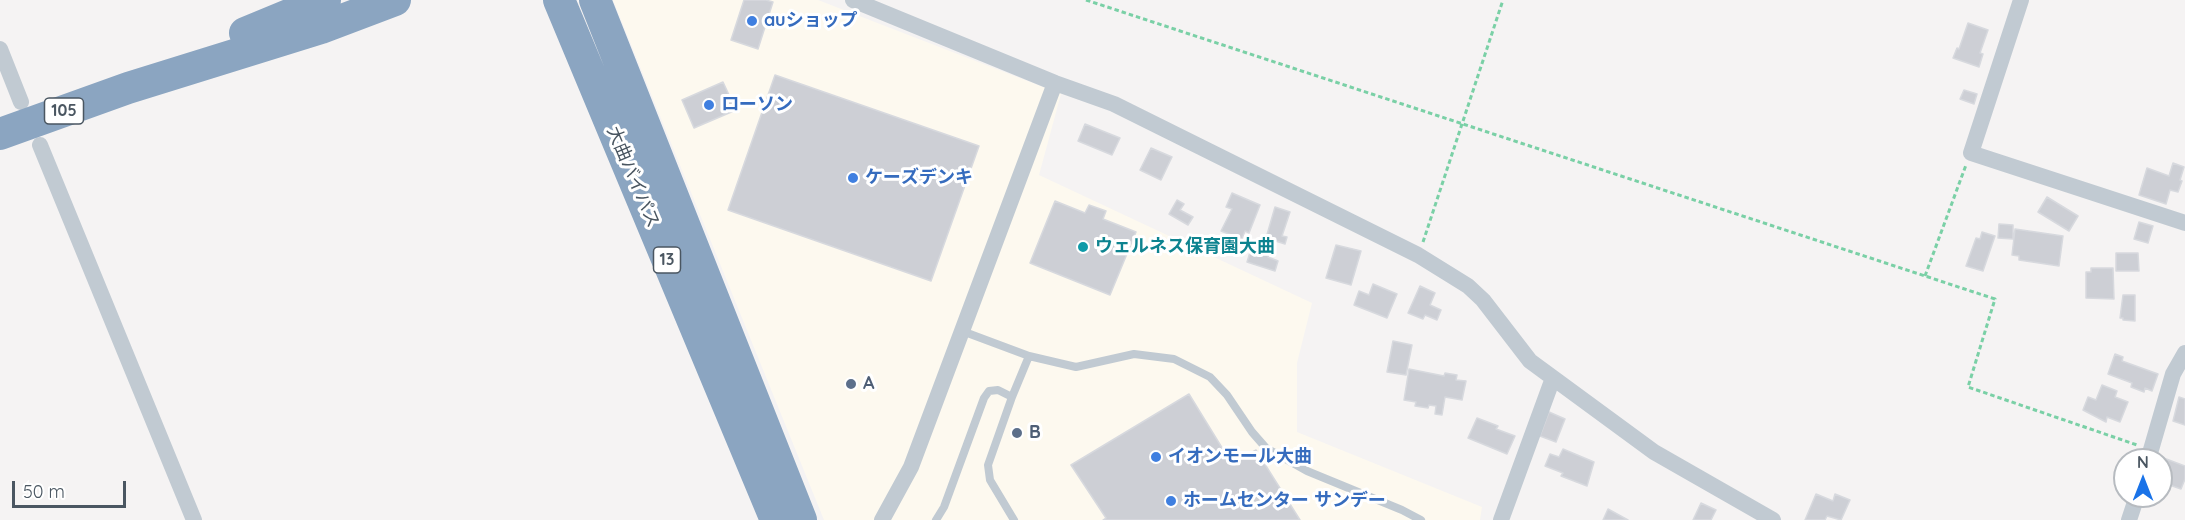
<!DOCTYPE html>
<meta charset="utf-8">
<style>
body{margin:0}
#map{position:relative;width:2185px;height:520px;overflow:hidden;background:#f5f3f3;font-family:Quicksand,sans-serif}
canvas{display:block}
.north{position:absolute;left:2113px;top:448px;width:60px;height:60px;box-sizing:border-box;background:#fff;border:2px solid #b7bbc0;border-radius:50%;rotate:0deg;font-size:16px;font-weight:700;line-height:24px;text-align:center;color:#4a5661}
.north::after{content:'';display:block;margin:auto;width:21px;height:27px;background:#1a73e8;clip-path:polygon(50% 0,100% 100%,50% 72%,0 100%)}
.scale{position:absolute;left:12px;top:481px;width:114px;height:27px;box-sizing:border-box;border:3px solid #4a5661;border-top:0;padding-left:8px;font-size:18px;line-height:21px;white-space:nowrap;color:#4a5661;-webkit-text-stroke:4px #fff;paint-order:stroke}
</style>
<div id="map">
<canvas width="2185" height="520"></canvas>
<div class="north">N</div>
<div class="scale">50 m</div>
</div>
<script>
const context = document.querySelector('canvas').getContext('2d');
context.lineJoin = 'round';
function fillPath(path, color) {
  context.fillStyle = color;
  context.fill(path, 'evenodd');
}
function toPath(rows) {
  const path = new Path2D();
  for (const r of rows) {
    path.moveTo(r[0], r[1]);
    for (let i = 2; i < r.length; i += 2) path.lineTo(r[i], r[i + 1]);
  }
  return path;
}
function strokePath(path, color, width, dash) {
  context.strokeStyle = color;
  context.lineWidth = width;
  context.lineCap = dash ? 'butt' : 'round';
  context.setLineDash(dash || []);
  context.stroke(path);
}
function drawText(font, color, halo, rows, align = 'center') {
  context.font = font + ' Quicksand,"Noto Sans JP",sans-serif';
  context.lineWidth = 6;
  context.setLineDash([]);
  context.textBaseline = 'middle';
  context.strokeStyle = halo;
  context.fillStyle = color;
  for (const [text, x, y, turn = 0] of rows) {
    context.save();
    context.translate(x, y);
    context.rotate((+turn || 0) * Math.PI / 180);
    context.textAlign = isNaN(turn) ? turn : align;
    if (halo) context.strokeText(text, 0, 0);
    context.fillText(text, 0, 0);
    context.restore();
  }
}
const commercial = toPath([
 [613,0,818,0,1061,94,1039,175,1312,303,1297,363,1297,432,1482,507,1480,520,824,520]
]);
const building = toPath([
 [744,0,766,0,773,2,758,49,731,40,744,0],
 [1968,23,1988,30,1980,53,1983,54,1979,67,1953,58,1957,48,1959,49,1968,23],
 [775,75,979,146,931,281,728,210,775,75],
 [723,82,736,110,694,128,682,100,723,82],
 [1964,90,1977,94,1974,104,1960,99,1964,90],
 [1085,124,1120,138,1112,155,1078,141,1085,124],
 [1151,148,1172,157,1161,180,1140,170,1151,148],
 [2173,163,2184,167,2180,180,2182,181,2178,192,2170,190,2166,204,2139,195,2147,168,2169,176,2173,163],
 [1232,193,1260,205,1249,233,1245,231,1242,239,1221,231,1232,209,1226,207,1232,193],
 [2047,197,2078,216,2069,231,2038,212,2047,197],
 [1177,200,1184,204,1180,210,1193,217,1188,225,1169,214,1177,200],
 [1055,201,1085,213,1089,205,1106,211,1103,219,1136,232,1110,295,1030,263,1055,201],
 [1275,207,1290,212,1282,236,1287,237,1285,244,1266,238,1275,207],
 [2139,222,2153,226,2148,243,2134,239,2139,222],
 [1999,224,2013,225,2013,239,1998,238,1999,224],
 [2015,229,2063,236,2059,266,2019,260,2019,256,2012,255,2015,229],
 [1982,232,1995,236,1983,271,1966,266,1976,238,1980,239,1982,232],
 [1336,245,1361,251,1351,285,1326,278,1336,245],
 [1251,249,1269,255,1268,257,1278,261,1275,271,1247,262,1251,249],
 [2116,253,2138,253,2139,271,2116,271,2116,253],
 [2091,268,2113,268,2114,299,2086,298,2086,272,2091,272,2091,268],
 [1373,284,1397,294,1387,318,1354,305,1359,291,1369,295,1373,284],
 [1420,286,1435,293,1430,305,1441,310,1437,320,1425,315,1423,319,1408,313,1420,286],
 [2123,295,2135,295,2135,321,2123,320,2123,318,2120,318,2123,295],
 [1393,341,1412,345,1406,375,1387,372,1393,341],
 [2115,354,2123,357,2122,361,2158,374,2152,391,2145,388,2144,392,2131,387,2132,383,2108,374,2115,354],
 [1409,369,1444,376,1445,373,1457,375,1456,380,1466,381,1462,400,1445,397,1442,415,1435,414,1436,406,1429,405,1428,408,1415,406,1416,402,1404,400,1409,369],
 [2102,385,2117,391,2115,397,2128,402,2120,422,2107,417,2106,422,2083,410,2088,397,2096,400,2102,385],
 [1189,394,1232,464,1256,450,1300,520,1103,520,1106,518,1071,465,1189,394],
 [2179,397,2185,399,2185,425,2173,421,2179,397],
 [1549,412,1565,419,1556,442,1540,436,1549,412],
 [1477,418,1498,426,1496,429,1515,436,1507,454,1468,438,1477,418],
 [1563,449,1594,462,1587,486,1561,476,1563,473,1545,466,1550,454,1559,457,1563,449],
 [2161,457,2185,466,2185,479,2181,489,2161,482,2161,457],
 [1816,494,1833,501,1835,494,1850,500,1841,520,1827,516,1825,520,1805,520,1816,494],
 [1701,503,1716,510,1711,520,1693,520,1701,503],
 [1608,509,1628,520,1603,520,1608,509]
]);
const path = toPath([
 [1086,0,1995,299,1968,387,2137,445],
 [1423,242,1503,0],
 [1925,276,1966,165]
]);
const lane = toPath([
 [1029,356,1076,367,1134,354,1174,359,1210,377,1227,395,1252,432,1266,448,1307,471,1402,510,1421,520],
 [1012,397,988,465,990,480,1014,520],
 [936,520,944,507,984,398,989,391,998,390,1012,397,1029,356,962,331]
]);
const street = toPath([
 [853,0,1055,83,1114,104,1418,255,1468,286,1483,300,1530,361,1654,452,1773,520],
 [2021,0,1971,153,2185,223],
 [0,49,21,102],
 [40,145,194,520],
 [2148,460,2173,374,2185,353],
 [882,520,911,467,1055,83],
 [1501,520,1553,378],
 [2129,520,2137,496]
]);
const highway = toPath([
 [559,0,776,520],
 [595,0,801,520],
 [245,33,325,0],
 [0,134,128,88,321,28,395,0]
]);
const markers = [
 [752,21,6,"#3f7fe0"],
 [709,105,6,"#3f7fe0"],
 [853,178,6,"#3f7fe0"],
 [1083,247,6,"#0f9aa8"],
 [851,384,6,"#5c6f8a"],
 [1017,433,6,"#5c6f8a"],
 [1156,457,6,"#3f7fe0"],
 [1171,501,6,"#3f7fe0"]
];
const shields = [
 [64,111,39],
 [667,260,27]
];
const shieldNames = [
 ["105",64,111],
 ["13",667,260]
];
const shopNames = [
 ["auショップ",764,21],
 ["ローソン",721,105],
 ["ケーズデンキ",865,178],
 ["イオンモール大曲",1168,457],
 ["ホームセンター サンデー",1183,501]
];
const streetNames = [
 ["大曲バイパス",633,177,67]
];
const cultureNames = [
 ["ウェルネス保育園大曲",1095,247]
];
const serviceNames = [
 ["A",863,384],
 ["B",1029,433]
];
fillPath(commercial, '#fdf9ef');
fillPath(building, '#cdcfd5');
strokePath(building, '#d7d9de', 1.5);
strokePath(path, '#7ad0a6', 3, [4.5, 3]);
strokePath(lane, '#c1cad2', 8);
strokePath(street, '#c1cad2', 16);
strokePath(highway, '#8ba5c1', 32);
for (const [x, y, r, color] of markers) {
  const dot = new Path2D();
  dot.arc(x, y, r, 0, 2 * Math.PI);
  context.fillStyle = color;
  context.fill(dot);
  strokePath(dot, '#fff', 2);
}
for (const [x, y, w] of shields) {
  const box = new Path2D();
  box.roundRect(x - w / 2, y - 13, w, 26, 4.5);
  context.fillStyle = '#fff';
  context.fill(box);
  strokePath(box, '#4a5661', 1.5);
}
drawText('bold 16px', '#4a5661', null, shieldNames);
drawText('bold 18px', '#366cbe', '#fff', shopNames, 'left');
drawText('18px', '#4a5661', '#fff', streetNames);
drawText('bold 18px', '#0d838f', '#fff', cultureNames, 'left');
drawText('bold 18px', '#4e5e75', '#fff', serviceNames, 'left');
</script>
